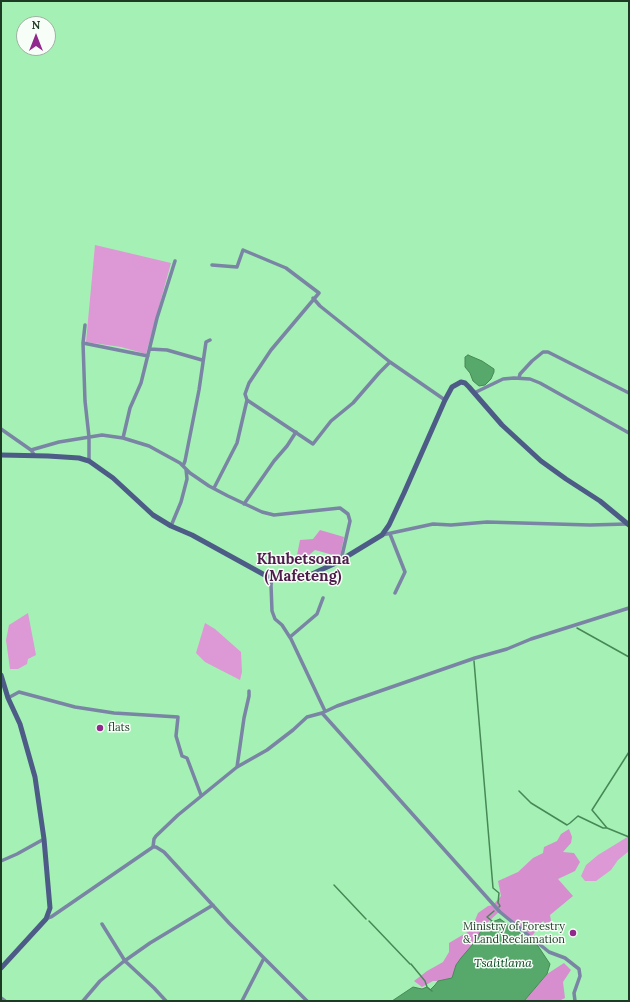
<!DOCTYPE html>
<style>
body{margin:0}
#map{position:relative;width:630px;height:1002px;overflow:hidden;background:#a5f0b4;font-family:Lora,serif}
canvas{display:block}
.frame{position:absolute;inset:0;border:2px solid #1d3b24;pointer-events:none}
.north{position:absolute;left:16px;top:16px;width:40px;height:40px;box-sizing:border-box;background:#f7fef8;border:1px solid #a0b0a3;border-radius:50%;rotate:0deg;font-size:11px;font-weight:700;line-height:16px;text-align:center;color:#1d3b24}
.north::after{content:'';display:block;margin:auto;width:14px;height:18px;background:#91288c;clip-path:polygon(50% 0,100% 100%,50% 72%,0 100%)}
</style>
<div id="map">
<canvas width="630" height="1002"></canvas>
<div class="frame"></div>
<div class="north">N</div>
</div>
<script>
const context = document.querySelector('canvas').getContext('2d');
context.lineJoin = 'round';
function fillPath(path, color) {
  context.fillStyle = color;
  context.fill(path, 'evenodd');
}
function toPath(rows) {
  const path = new Path2D();
  for (const r of rows) {
    path.moveTo(r[0], r[1]);
    for (let i = 2; i < r.length; i += 2) path.lineTo(r[i], r[i + 1]);
  }
  return path;
}
function strokePath(path, color, width, dash) {
  context.strokeStyle = color;
  context.lineWidth = width;
  context.lineCap = dash ? 'butt' : 'round';
  context.setLineDash(dash || []);
  context.stroke(path);
}
function drawText(font, color, halo, rows, align = 'center') {
  context.font = font + ' Lora,serif';
  context.lineWidth = 3;
  context.setLineDash([]);
  context.textBaseline = 'middle';
  context.strokeStyle = halo;
  context.fillStyle = color;
  for (const [text, x, y, turn = 0] of rows) {
    context.save();
    context.translate(x, y);
    context.rotate((+turn || 0) * Math.PI / 180);
    context.textAlign = isNaN(turn) ? turn : align;
    if (halo) context.strokeText(text, 0, 0);
    context.fillText(text, 0, 0);
    context.restore();
  }
}
const green = toPath([
 [95,245,171,263,146,354,121,347,86,342],
 [28,613,36,655,28,659,27,664,18,669,10,669,6,640,9,625],
 [205,623,215,629,241,652,242,672,240,680,205,662,196,653],
 [629,836,629,851,618,860,611,870,596,881,585,881,581,876,586,865,598,855]
]);
const forest = toPath([
 [320,530,344,537,340,557,315,550,309,555,297,555,300,540,313,539],
 [569,829,572,837,571,843,563,852,574,853,580,862,575,871,558,879,573,896,550,915,551,921,546,924,543,921,532,936,500,911,487,923,479,934,479,937,456,965,452,978,438,981,433,981,422,987,414,981,427,971,443,962,449,952,449,943,471,930,478,913,488,906,493,905,501,896,498,881,518,872,533,858,543,853,544,847,557,841,561,834],
 [564,963,571,970,563,982,565,998,559,1001,524,1001,547,974]
]);
const water = toPath([
 [468,355,482,361,494,369,494,372,491,379,485,385,479,386,473,381,470,373,465,367,465,357,468,355],
 [500,919,513,928,538,946,550,964,547,974,524,1001,392,1001,413,987,422,989,427,987,430,990,435,985,438,981,452,978,456,965,461,958,479,937,479,934,486,925,488,927,492,922,500,919]
]);
const stream = toPath([
 [577,628,629,657],
 [474,661,493,888,499,893,498,903],
 [519,791,531,803,567,825,570,823,578,816,603,828,607,828,629,837],
 [607,828,592,810,629,752],
 [334,885,366,919],
 [499,907,500,906,499,904],
 [369,921,410,964],
 [488,927,492,921,487,917,494,911],
 [411,964,425,981,427,987,432,991]
]);
const street = toPath([
 [212,265,237,267,243,250,286,268,319,293,271,350,249,383,245,394,247,400,237,443,214,488],
 [313,298,320,306,390,362,445,400],
 [85,325,83,343,85,401,89,437,89,461],
 [83,343,148,356],
 [150,349,167,350,202,360],
 [519,378,520,374,532,361,543,352,548,352,629,393],
 [474,393,503,379,514,378,530,379,540,383,629,433],
 [247,400,313,444,331,421,353,403,379,373,390,362],
 [1,429,31,450,35,456],
 [123,438,130,408,141,383,157,318,175,261],
 [31,450,59,442,102,435,123,438,149,446,180,463,190,473,209,486,228,496,262,512,274,515,340,508,348,514,350,521,341,560],
 [183,466,185,461,199,390,206,342,210,340],
 [244,504,274,461,287,446,296,432],
 [171,526,181,502,187,479,186,469],
 [390,534,405,572,395,593],
 [382,535,433,524,451,525,487,522,590,525,627,524],
 [272,579,271,585,272,611,275,619,282,625,291,639,325,711],
 [290,637,317,614,323,598],
 [8,698,19,692,75,707,114,713,178,717,176,736,182,756,187,758,201,795],
 [322,713,500,912,549,952,565,958,579,969,580,976,574,993,575,1001],
 [237,767,244,718,249,696,249,691],
 [153,847,154,839,156,836,178,815,237,767,267,750,293,730,307,717,322,713,337,706,475,658,507,649,531,639,629,608],
 [1,861,17,854,44,839],
 [46,919,51,917,153,847,156,847,164,852,229,923,307,1001],
 [102,924,125,961,154,988,166,1001],
 [1,998,5,1001],
 [83,1001,100,981,123,962,150,943,213,905],
 [242,1001,264,958]
]);
const secondary = toPath([
 [1,455,48,456,79,458,89,461,113,478,153,515,171,526,192,535,272,579,301,579,336,563,382,535,389,525,404,493,445,400,452,387,461,382,465,383,469,387,502,425,541,461,566,479,600,501,629,525],
 [1,675,8,698,20,724,35,777,44,839,50,908,46,919,1,968]
]);
const markers = [
 [100,728,4,"#91288c"],
 [573,933,4,"#91288c"]
];
const poiNames = [
 ["flats",108,728],
 ["Ministry of Forestry",565,927,"right"],
 ["& Land Reclamation",565,940,"right"]
];
const waterNames = [
 ["Tsalitlama",503,964]
];
const districtNames = [
 ["Khubetsoana",303,560],
 ["(Mafeteng)",303,577]
];
fillPath(green, '#dc99d5');
fillPath(forest, '#d68ecf');
fillPath(water, '#57a96b');
strokePath(water, '#468856', 1);
strokePath(stream, '#468856', 1.5);
strokePath(street, '#7a84a4', 3.5);
strokePath(secondary, '#4d5b87', 5);
for (const [x, y, r, color] of markers) {
  const dot = new Path2D();
  dot.arc(x, y, r, 0, 2 * Math.PI);
  context.fillStyle = color;
  context.fill(dot);
  strokePath(dot, '#f7fef8', 1.5);
}
drawText('11px', '#1d3b24', '#f7fef8', poiNames, 'left');
drawText('italic 12px', '#02431b', '#f7fef8', waterNames);
drawText('bold 15px', '#4f1d4c', '#f7fef8', districtNames);
</script>
